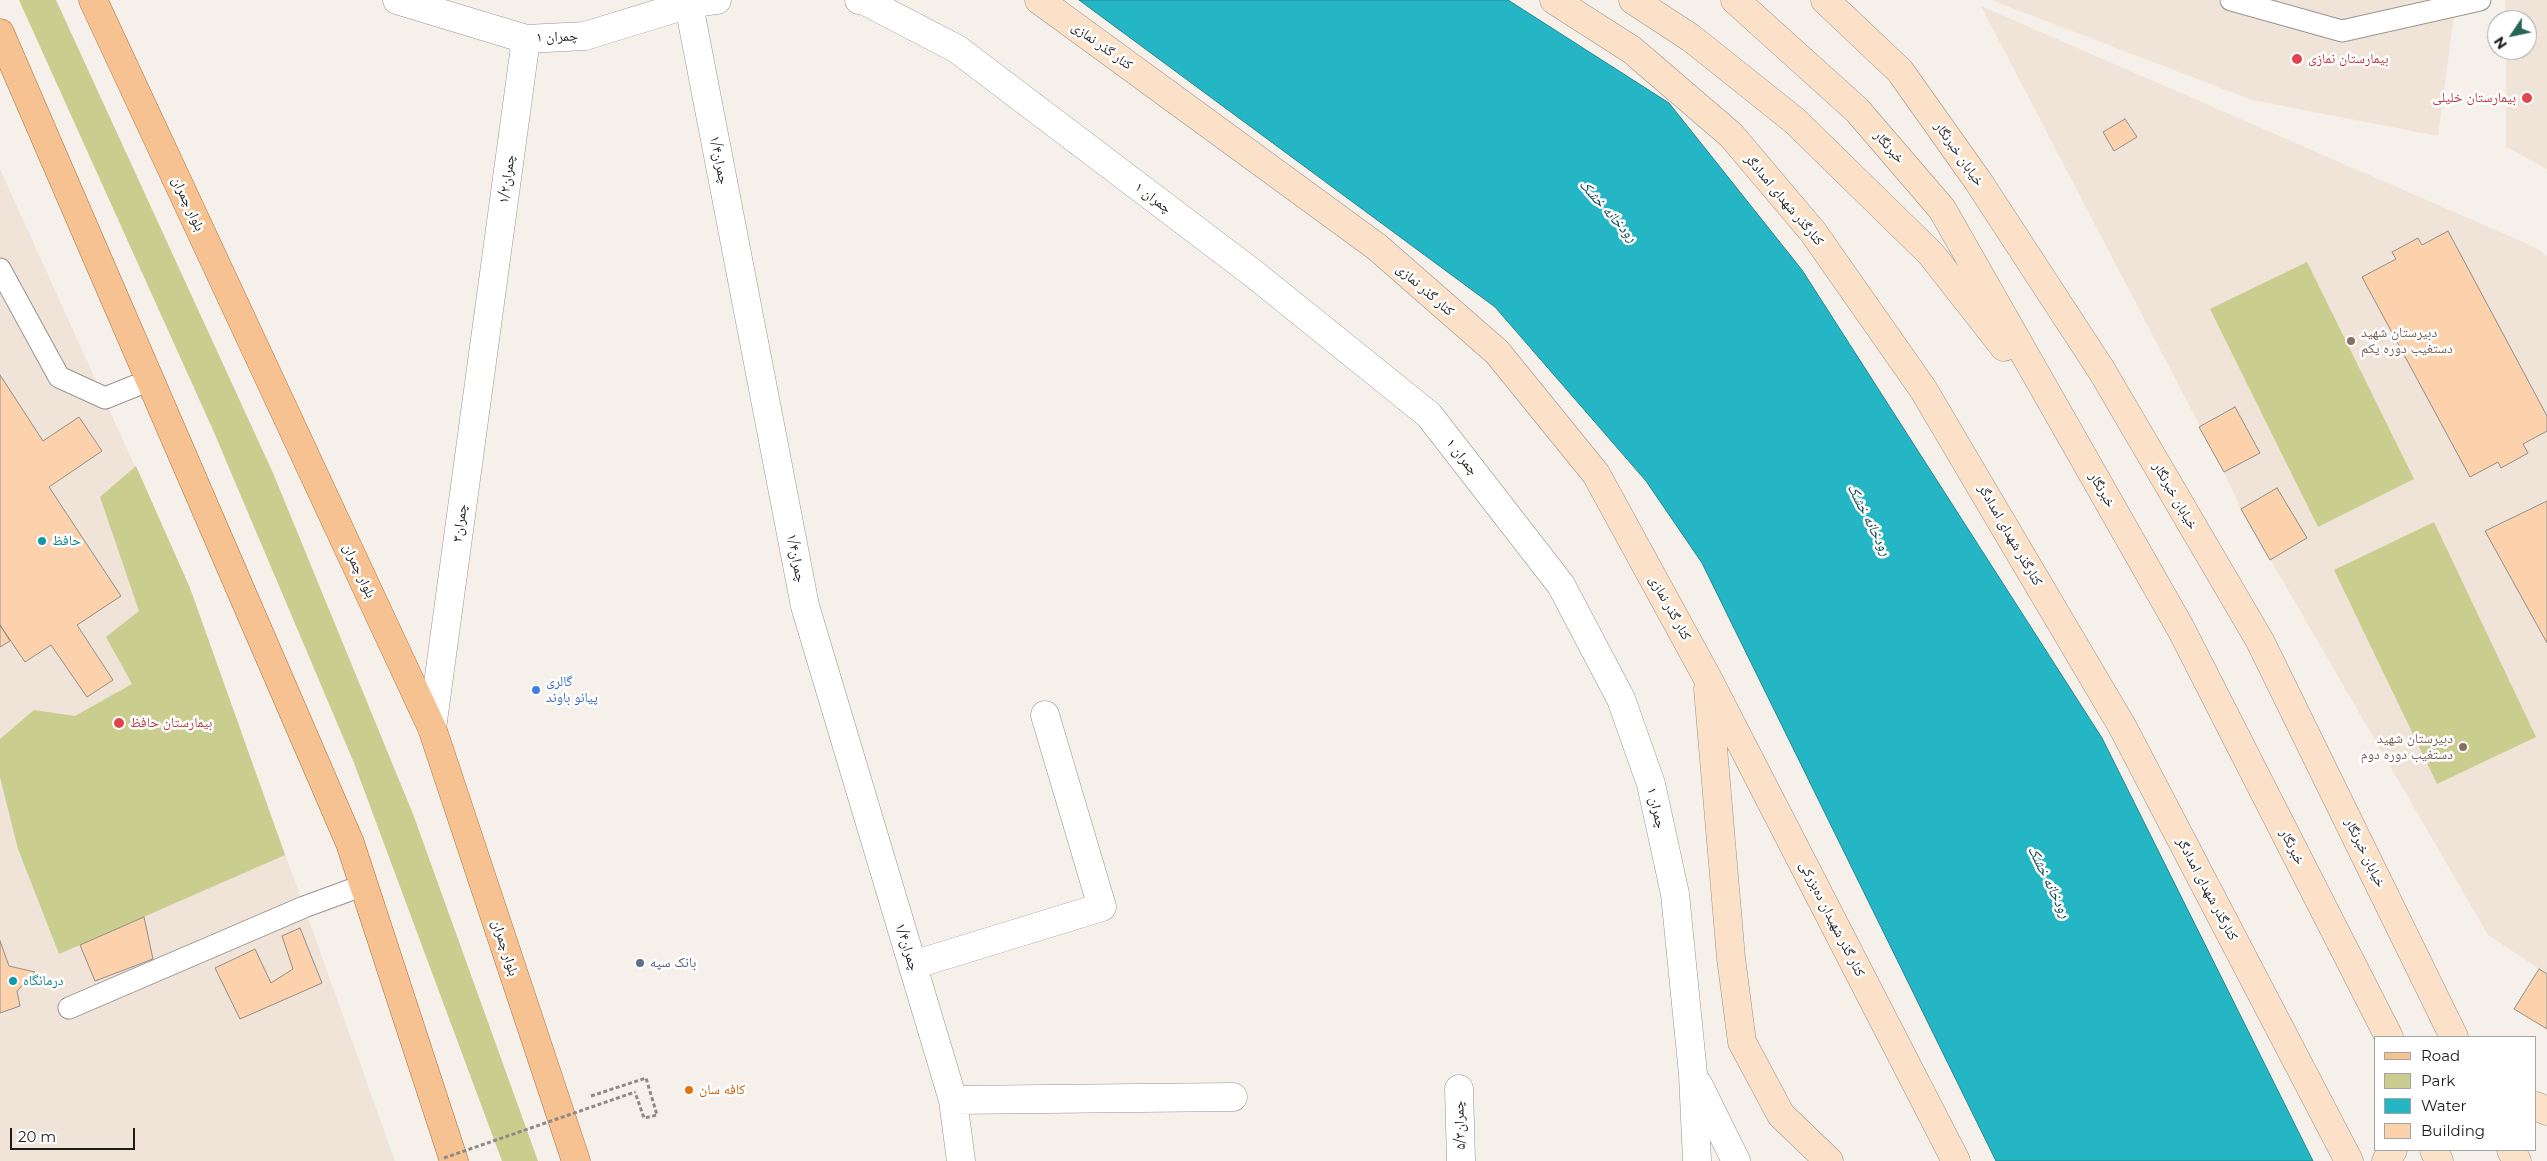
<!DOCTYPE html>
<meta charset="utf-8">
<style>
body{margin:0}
#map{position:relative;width:2547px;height:1161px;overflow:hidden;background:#f6f0eb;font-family:Montserrat,sans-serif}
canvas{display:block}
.legend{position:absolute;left:2374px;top:1036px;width:162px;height:115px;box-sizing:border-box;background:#fff;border:1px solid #a5a4a3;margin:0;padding:6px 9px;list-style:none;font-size:15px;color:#1d1b19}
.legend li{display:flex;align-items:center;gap:10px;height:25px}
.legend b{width:25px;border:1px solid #a5a4a3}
.north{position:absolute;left:2487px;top:10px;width:50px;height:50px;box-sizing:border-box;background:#fff;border:1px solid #a5a4a3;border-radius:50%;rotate:236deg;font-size:14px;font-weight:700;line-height:20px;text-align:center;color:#1d1b19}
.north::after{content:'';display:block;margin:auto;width:18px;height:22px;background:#256655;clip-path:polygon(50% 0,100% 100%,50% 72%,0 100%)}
.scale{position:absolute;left:10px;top:1128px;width:125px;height:22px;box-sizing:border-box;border:2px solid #1d1b19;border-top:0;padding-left:6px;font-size:15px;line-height:18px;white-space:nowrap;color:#1d1b19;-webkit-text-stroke:4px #fff;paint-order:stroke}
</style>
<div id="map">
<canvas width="2547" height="1161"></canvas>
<ul class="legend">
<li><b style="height:6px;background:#f7c291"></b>Road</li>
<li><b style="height:14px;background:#c9cd8d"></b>Park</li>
<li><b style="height:14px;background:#25b6c6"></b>Water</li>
<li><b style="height:14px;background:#fcd2ac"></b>Building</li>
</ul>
<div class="north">N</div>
<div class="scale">20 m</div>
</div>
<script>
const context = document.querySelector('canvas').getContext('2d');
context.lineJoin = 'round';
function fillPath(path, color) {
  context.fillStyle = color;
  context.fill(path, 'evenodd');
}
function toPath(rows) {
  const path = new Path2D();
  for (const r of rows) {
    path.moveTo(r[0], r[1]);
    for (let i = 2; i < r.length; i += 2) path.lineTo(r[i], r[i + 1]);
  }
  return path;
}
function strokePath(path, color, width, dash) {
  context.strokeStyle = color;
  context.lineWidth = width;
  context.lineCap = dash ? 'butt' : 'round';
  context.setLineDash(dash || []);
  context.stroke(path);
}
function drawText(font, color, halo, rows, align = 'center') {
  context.font = font + ' Montserrat,"Noto Naskh Arabic",sans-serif';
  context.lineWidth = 5;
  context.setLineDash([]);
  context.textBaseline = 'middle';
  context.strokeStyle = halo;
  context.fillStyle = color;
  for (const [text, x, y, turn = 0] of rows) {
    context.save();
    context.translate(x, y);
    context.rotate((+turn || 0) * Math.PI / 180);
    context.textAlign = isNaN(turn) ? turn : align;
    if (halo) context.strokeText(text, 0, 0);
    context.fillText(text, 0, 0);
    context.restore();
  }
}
const built = toPath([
 [1991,0,2456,0,2438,136,2252,100],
 [2505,0,2547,0,2547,169,2506,147,2506,50,2527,50,2527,20,2506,20],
 [1981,6,2539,249,2547,256,2547,974,2488,935,2241,509,2224,472],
 [0,169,190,588,395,1161,0,1161]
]);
const green = toPath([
 [19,0,56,0,273,473,413,814,538,1161,502,1161,354,763,213,430],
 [2307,262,2414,479,2318,527,2210,309],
 [136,466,190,588,285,855,59,954,18,849,0,777,0,739,34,710,75,716,132,684,106,637,139,611,100,497],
 [2434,522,2536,737,2437,784,2334,570]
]);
const water = toPath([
 [1079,0,1508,0,1669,103,1802,270,2102,738,2313,1161,1996,1161,1702,563,1646,481,1495,307,1079,0]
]);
const building = toPath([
 [2125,119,2137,137,2114,151,2103,132,2125,119],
 [2448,231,2547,416,2547,431,2523,444,2528,453,2501,468,2498,462,2470,477,2362,277,2396,259,2392,252,2418,238,2422,245,2448,231],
 [0,375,43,441,79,417,102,451,49,487,121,596,77,625,113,680,87,697,51,645,25,662,0,625,0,375],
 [2235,407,2260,453,2224,472,2199,427,2235,407],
 [2277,488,2307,538,2270,560,2241,509,2277,488],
 [2547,501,2547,643,2485,531,2547,501],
 [0,625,10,641,0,647,0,625],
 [144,917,153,959,95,981,80,945,144,917],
 [300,928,322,983,240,1019,215,968,255,949,271,983,293,969,282,936,300,928],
 [0,941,9,966,35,972,17,991,20,1006,0,1013,0,941],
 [2539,969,2547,974,2547,1029,2514,1009,2539,969]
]);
const path = toPath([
 [591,1096,646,1078,657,1115,644,1118,635,1092]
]);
const service = toPath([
 [2231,0,2342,31,2480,0],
 [0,269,59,377,105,398,150,380],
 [69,1008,304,907,364,885]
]);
const minor = toPath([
 [688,0,805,606,953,1100,961,1161],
 [432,728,526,39],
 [913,965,1102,907,1045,715],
 [1459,1089,1461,1161],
 [953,1100,1233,1097]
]);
const tertiary = toPath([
 [397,0,526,39,585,36,689,4,717,0],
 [859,0,865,1,957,49,1254,274,1429,415,1561,585,1621,699,1651,784,1675,894,1693,1074,1697,1161],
 [1698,1084,1736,1161]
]);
const secondary = toPath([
 [1039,0,1377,247,1497,352,1596,474,1707,677,1956,1161],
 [1554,0,1632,50,1731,135,1813,232,1923,389,2122,726,2349,1161],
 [1633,0,1691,38,1795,121,1931,254,2004,347],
 [1735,0,1857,110,1942,209,2181,629,2389,1037],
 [1825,0,1900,71,1978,181,2102,371,2260,641,2454,1037],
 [1708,689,1731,958,1742,1042,1781,1115,1829,1161],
 [2536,1106,2547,1111],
 [2434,1150,2439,1161],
 [2511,1150,2517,1161],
 [2386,1161,2393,1150]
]);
const primary = toPath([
 [93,0,432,728,576,1161],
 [0,33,350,843,454,1161]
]);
const pathBridge = toPath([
 [444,1158,635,1092]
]);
const markers = [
 [2297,59,6,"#e0444e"],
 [2527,98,6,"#e0444e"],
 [2351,341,5,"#8d6e63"],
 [42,541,5,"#0f9aa8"],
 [536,690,5,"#3f7fe0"],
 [119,723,6,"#e0444e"],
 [2463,747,5,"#8d6e63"],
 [640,963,5,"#5c6f8a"],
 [13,981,5,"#0f9aa8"],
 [689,1090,5,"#e8710a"]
];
const streetNames = [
 ["چمران ۱",557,37,-2],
 ["کنار گذر نمازی",1102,46,36],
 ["خبرنگار",1889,147,49],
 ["خیابان خبرنگار",1959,154,55],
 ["چمران۱/۴",719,160,79],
 ["چمران۱/۲",507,179,-82],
 ["چمران ۱",1153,198,37],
 ["کنارگذر شهدای امدادگر",1784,200,50],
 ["بلوار چمران",188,204,65],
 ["کنار گذر نمازی",1425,290,41],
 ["چمران ۱",1462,457,52],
 ["خبرنگار",2102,490,60],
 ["خیابان خبرنگار",2175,496,60],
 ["چمران۳",460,523,-82],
 ["کنارگذر شهدای امدادگر",2010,535,60],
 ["چمران۱/۴",796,558,79],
 ["بلوار چمران",359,571,65],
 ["کنار گذر نمازی",1670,608,61],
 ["چمران ۱",1656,808,77],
 ["خبرنگار",2292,847,63],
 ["خیابان خبرنگار",2365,853,64],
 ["کنارگذر شهدای امدادگر",2207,889,62],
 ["کنار گذر شهیدان ده‌بزرکی",1832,919,63],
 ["چمران۱/۴",907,947,73],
 ["بلوار چمران",505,948,72],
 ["چمران۵/۳",1460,1125,-92]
];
const healthNames = [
 ["بیمارستان نمازی",2308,59],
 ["بیمارستان خلیلی",2516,98,"right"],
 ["بیمارستان حافظ",130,723]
];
const educationNames = [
 ["دبیرستان شهید",2361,333],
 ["دستغیب دوره یکم",2361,349],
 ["دبیرستان شهید",2453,739,"right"],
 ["دستغیب دوره دوم",2453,755,"right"]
];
const cultureNames = [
 ["حافظ",52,541],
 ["درمانگاه",23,981]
];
const shopNames = [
 ["گالری",546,682],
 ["پیانو باوند",546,698]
];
const serviceNames = [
 ["بانک سپه",650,963]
];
const foodNames = [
 ["کافه سان",699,1090]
];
const waterNames = [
 ["رودخانه خشک",1608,211,48],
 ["رودخانه خشک",1869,520,63],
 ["رودخانه خشک",2049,882,64]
];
fillPath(built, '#f0e4d9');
fillPath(green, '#c9cd8d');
fillPath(water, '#25b6c6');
strokePath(water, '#238892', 1);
fillPath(building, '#fcd2ac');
strokePath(building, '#938e89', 1);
strokePath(service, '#98938e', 23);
strokePath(minor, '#98938e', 29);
strokePath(tertiary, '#98938e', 29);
strokePath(secondary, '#98938e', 29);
strokePath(primary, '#a76e37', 29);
strokePath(path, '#8e8a87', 3, [4, 2.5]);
strokePath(service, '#fff', 21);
strokePath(minor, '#fff', 28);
strokePath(tertiary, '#fff', 28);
strokePath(secondary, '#fbe1c8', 28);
strokePath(primary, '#f7c291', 28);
strokePath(pathBridge, '#8e8a87', 3, [4, 2.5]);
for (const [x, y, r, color] of markers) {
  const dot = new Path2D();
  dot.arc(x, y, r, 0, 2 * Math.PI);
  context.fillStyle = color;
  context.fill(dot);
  strokePath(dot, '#fff', 2);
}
drawText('14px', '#1d1b19', '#fff', streetNames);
drawText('14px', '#be3a42', '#fff', healthNames, 'left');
drawText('14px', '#785e54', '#fff', educationNames, 'left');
drawText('14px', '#0d838f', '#fff', cultureNames, 'left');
drawText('14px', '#366cbe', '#fff', shopNames, 'left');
drawText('14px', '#4e5e75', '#fff', serviceNames, 'left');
drawText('14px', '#c56008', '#fff', foodNames, 'left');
drawText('italic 15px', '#0e4950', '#fff', waterNames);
</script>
